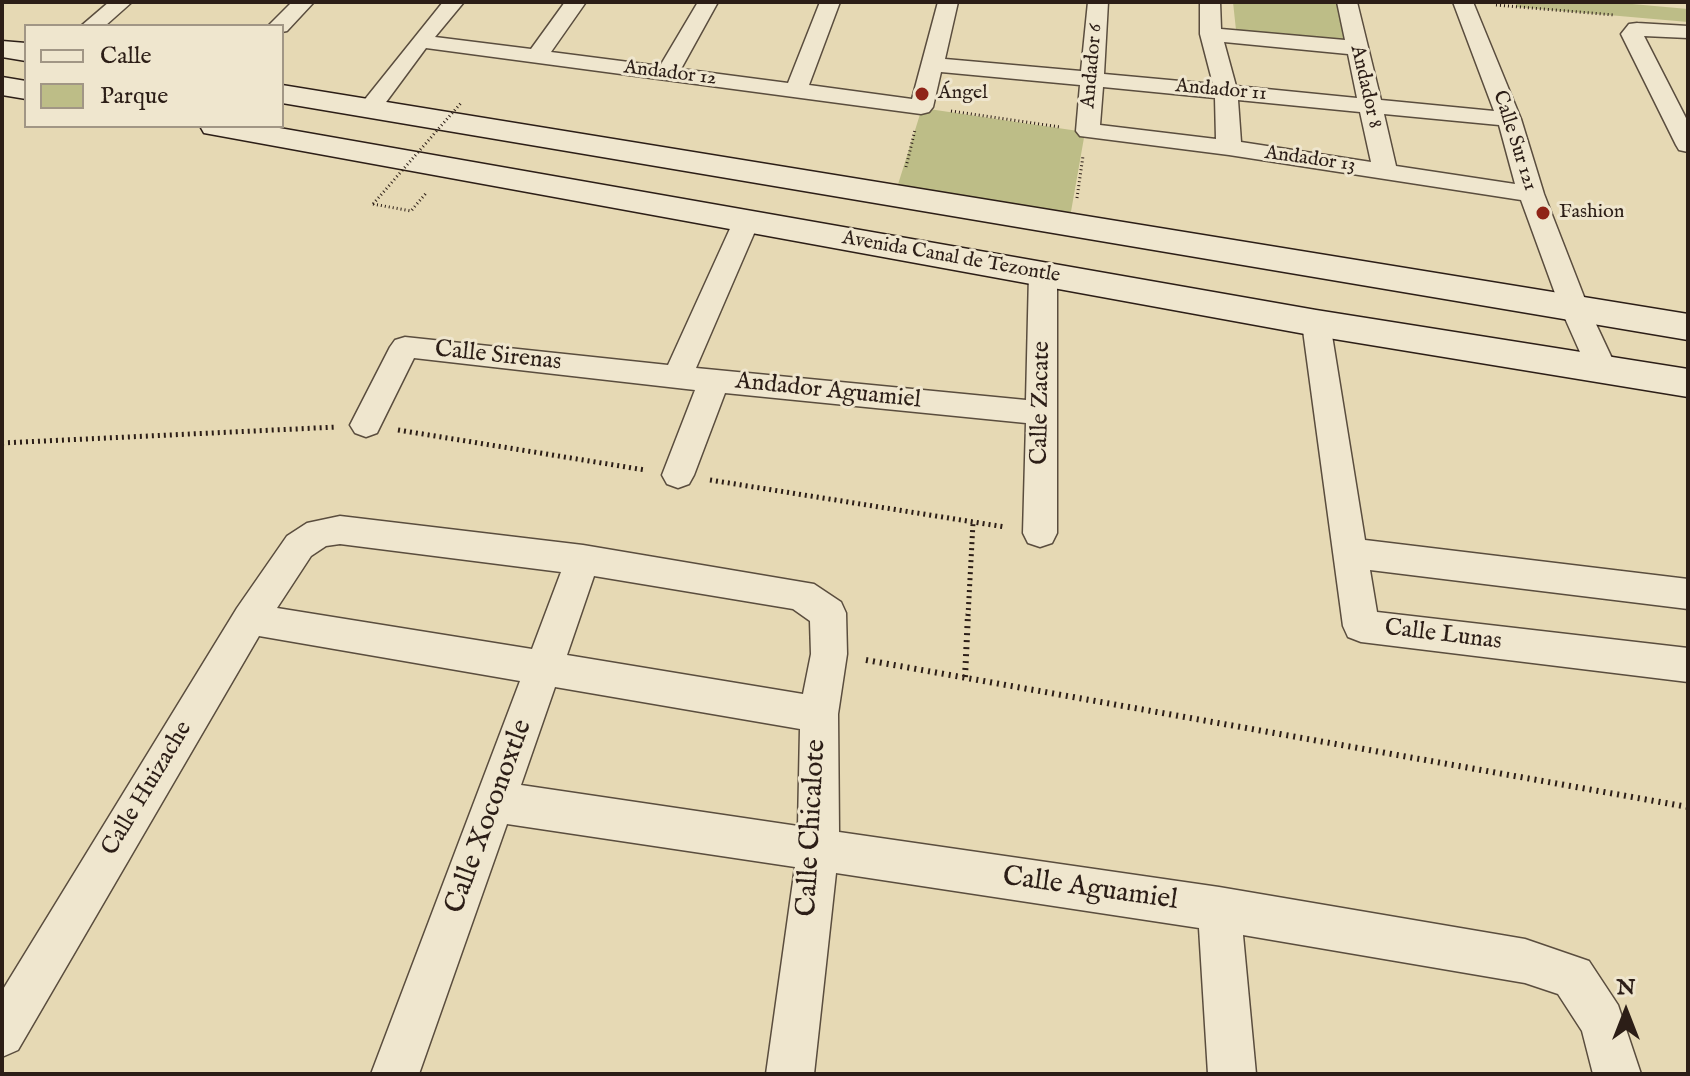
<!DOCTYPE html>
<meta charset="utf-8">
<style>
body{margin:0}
#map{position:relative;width:1690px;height:1076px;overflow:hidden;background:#e6d9b4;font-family:"IM FELL English",serif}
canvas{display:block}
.frame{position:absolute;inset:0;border:4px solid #2c1e17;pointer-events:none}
.legend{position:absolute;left:24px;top:24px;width:260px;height:104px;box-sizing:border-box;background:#efe6ce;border:2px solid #a19685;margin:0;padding:10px 14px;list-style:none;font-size:24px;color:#2c1e17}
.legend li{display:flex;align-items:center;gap:16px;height:40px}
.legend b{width:40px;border:2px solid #a19685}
.north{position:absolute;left:1586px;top:972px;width:80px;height:80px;-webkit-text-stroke:6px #efe6ce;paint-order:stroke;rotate:0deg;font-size:22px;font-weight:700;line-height:32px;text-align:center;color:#2c1e17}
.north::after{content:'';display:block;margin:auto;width:28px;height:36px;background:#2c1e17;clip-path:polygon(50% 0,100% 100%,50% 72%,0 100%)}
</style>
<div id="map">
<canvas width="1690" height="1076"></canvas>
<div class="frame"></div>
<ul class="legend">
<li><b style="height:10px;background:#efe6ce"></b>Calle</li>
<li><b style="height:22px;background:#bdbd87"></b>Parque</li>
</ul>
<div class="north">N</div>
</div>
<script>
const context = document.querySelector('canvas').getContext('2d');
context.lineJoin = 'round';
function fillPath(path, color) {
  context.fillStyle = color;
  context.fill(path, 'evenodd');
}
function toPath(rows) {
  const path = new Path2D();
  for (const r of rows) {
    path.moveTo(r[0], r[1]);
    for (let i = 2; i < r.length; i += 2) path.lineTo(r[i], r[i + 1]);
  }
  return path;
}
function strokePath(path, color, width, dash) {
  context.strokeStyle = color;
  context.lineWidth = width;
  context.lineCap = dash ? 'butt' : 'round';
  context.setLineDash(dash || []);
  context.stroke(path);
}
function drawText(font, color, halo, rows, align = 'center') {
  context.font = font + ' "IM FELL English",serif';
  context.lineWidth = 6;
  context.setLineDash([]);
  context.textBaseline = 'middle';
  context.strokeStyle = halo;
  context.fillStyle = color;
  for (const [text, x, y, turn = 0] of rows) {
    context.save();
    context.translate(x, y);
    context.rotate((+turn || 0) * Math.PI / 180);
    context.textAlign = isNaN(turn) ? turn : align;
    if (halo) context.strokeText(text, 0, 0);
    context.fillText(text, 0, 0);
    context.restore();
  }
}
const green = toPath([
 [1233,2,1343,2,1353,43,1236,30],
 [1515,2,1610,2,1688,9,1688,22,1517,7],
 [922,108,1085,132,1069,223,895,194]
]);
const pathFar2 = toPath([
 [1496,5,1614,15],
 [951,111,1060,127],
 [906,167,915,130],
 [1077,198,1083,156],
 [373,204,411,211,427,192]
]);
const pathFar1 = toPath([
 [398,430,645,470],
 [2,443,337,427],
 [710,480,1005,527],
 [968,616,973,523]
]);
const path = toPath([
 [866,660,1688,807],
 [965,677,968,614]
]);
const street = toPath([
 [109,2,132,2,105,26,81,26,109,2],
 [292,2,314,2,287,31,282,32,282,26,268,26,292,2],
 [443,2,464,2,435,37,531,49,565,2,586,2,551,52,660,66,698,2,718,2,681,69,788,83,820,2,840,2,809,85,912,99,938,2,958,2,945,59,1081,71,1088,2,1108,2,1104,74,1213,84,1200,34,1200,2,1220,2,1221,29,1345,40,1337,2,1357,2,1381,100,1494,111,1453,2,1473,2,1521,119,1544,194,1588,307,1617,369,1613,377,1602,380,1591,377,1560,307,1521,200,1229,155,1080,136,1076,131,1080,85,941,72,933,107,929,112,921,114,426,48,378,113,362,113,358,108,362,103,443,2],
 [1224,42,1348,54,1357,98,1236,86,1224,42],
 [1103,87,1215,98,1216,139,1100,125,1103,87],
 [1238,100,1360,112,1371,162,1241,142,1238,100],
 [1384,114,1499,125,1515,184,1396,166,1384,114],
 [1637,23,1688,26,1688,38,1644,36,1688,122,1688,152,1679,150,1676,145,1621,34,1629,24,1637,23],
 [746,214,755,216,759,222,696,368,1026,400,1029,274,1033,268,1043,265,1053,268,1057,274,1057,533,1052,543,1040,547,1028,543,1023,533,1026,423,725,393,694,475,689,484,678,488,667,484,662,475,695,390,414,358,377,433,366,437,355,433,350,425,390,347,395,340,405,337,668,365,733,222,737,216,746,214],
 [1316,313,1326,316,1330,323,1365,540,1688,579,1688,609,1370,570,1377,612,1688,648,1688,682,1361,642,1348,637,1343,626,1302,323,1306,316,1316,313],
 [340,516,583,545,814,584,841,602,846,613,847,654,838,714,839,832,1219,887,1525,939,1589,961,1618,1005,1641,1074,1593,1074,1582,1031,1558,994,1525,983,1243,935,1256,1074,1208,1074,1199,928,836,873,814,1074,766,1074,795,867,507,824,419,1074,371,1074,520,681,259,636,18,1050,2,1057,2,991,237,608,287,536,307,523,340,516],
 [340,544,561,572,532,649,277,608,311,556,326,546,340,544],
 [594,576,793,609,810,621,811,654,803,694,567,655,594,576],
 [555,687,800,729,798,826,521,785,555,687]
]);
const secondary = toPath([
 [2,41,26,43,26,61,2,57,2,41],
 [2,77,26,81,26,99,2,95,2,77],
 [282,85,1688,314,1688,340,282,103,282,85],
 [200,126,268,126,1316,310,1688,369,1688,397,1316,336,215,135,204,133,200,126]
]);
const pathBridge = toPath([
 [373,204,461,103]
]);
const markers = [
 [922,94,8,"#8f2418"],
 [1543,213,8,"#8f2418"]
];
const farStreetnames = [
 ["Andador 6",1093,66,-85],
 ["Andador 12",670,74,7],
 ["Andador 8",1365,87,77],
 ["Andador 11",1221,91,5],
 ["Calle Sur 121",1514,141,72],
 ["Andador 13",1310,160,8],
 ["Avenida Canal de Tezontle",951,258,10]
];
const farPoinames = [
 ["Ángel",938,94],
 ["Fashion",1559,213]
];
const streetNames = [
 ["Calle Sirenas",498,357,6],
 ["Andador Aguamiel",828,392,6],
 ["Calle Zacate",1042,403,-89],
 ["Calle Lunas",1443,636,7],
 ["Calle Huizache",148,789,-59]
];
const nearStreetnames = [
 ["Calle Xoconoxtle",490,817,-70],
 ["Calle Chicalote",813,828,-87],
 ["Calle Aguamiel",1090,890,8]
];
fillPath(green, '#bdbd87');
strokePath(street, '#5a4d3e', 3);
strokePath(secondary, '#2c1e17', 3);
strokePath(pathFar2, '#2c1e17', 3, [1, 3]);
strokePath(pathFar1, '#2c1e17', 5, [2, 4]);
strokePath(path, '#2c1e17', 6, [2, 5]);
fillPath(street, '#efe6ce');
fillPath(secondary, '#efe6ce');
strokePath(pathBridge, '#2c1e17', 3, [1, 3]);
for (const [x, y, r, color] of markers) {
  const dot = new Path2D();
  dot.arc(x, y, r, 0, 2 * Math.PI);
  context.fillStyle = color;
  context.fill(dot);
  strokePath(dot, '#efe6ce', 3);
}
drawText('20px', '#2c1e17', '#efe6ce', farStreetnames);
drawText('20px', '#2c1e17', '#efe6ce', farPoinames, 'left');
drawText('24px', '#2c1e17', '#efe6ce', streetNames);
drawText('28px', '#2c1e17', '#efe6ce', nearStreetnames);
</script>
